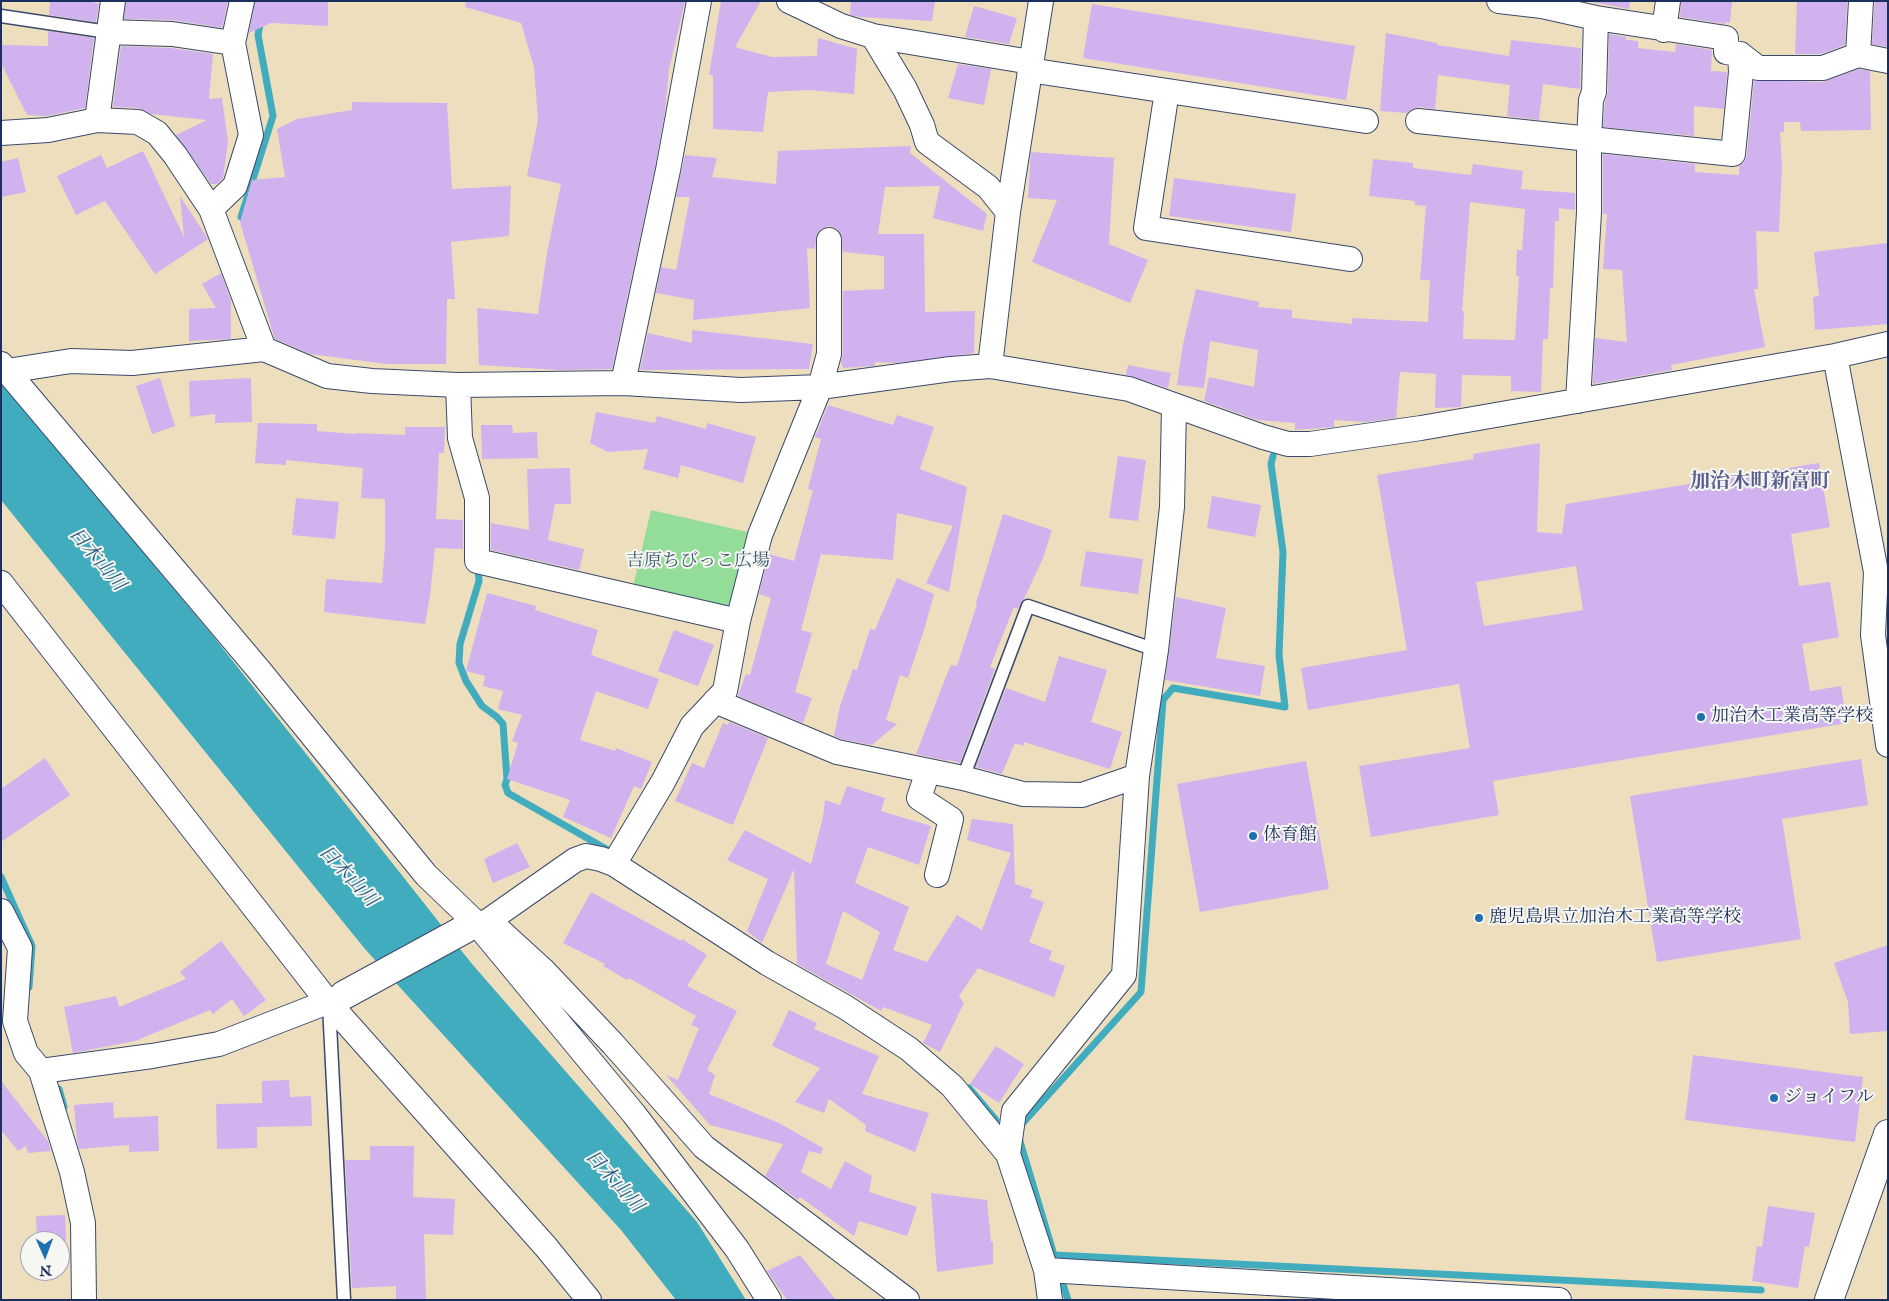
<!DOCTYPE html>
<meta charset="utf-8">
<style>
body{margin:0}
#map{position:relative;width:1889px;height:1301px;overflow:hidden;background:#eddfbe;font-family:"IM FELL English",serif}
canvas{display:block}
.frame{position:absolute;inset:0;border:2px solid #1b2f5e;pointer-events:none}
.north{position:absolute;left:20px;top:1231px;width:50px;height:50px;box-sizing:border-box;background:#f6f6f2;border:1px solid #9ea6b7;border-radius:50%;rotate:178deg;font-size:14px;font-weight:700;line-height:20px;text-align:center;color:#1b2f5e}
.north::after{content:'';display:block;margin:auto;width:18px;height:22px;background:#1f6fb2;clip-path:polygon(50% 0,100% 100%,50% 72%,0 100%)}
</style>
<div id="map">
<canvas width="1889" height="1301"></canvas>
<div class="frame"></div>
<div class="north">N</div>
</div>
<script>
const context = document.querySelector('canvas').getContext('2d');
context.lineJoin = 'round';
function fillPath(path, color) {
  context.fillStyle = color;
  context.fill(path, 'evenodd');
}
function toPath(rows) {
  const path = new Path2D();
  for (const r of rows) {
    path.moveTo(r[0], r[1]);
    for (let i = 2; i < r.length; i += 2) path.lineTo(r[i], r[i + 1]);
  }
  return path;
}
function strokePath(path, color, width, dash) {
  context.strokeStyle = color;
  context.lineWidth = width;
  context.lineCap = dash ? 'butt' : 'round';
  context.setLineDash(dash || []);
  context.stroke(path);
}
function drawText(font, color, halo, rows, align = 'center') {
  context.font = font + ' "IM FELL English","Noto Serif JP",serif';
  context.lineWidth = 4;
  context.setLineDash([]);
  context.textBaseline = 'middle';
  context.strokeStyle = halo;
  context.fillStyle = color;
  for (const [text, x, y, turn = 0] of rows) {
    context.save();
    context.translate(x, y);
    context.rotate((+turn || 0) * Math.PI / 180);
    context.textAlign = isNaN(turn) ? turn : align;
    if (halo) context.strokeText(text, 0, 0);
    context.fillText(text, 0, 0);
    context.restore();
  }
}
const green = toPath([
 [651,510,752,533,736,603,724,611,633,587]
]);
const water = toPath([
 [1,382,213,636,472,964,697,1222,746,1300,676,1300,621,1230,365,949,1,500]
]);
const stream = toPath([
 [241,217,273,116,258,35,261,19],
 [478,567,479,581,460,644,459,663,466,681,482,706,497,717,503,724,507,779,505,785,508,793,608,850],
 [1,877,32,946,29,987],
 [969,1088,996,1120],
 [59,1089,64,1107],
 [1021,1128,1022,1124,1141,992,1163,700,1173,688,1285,707,1279,655,1283,552,1271,464,1273,456],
 [1019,1138,1054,1255,1761,1290],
 [1062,1281,1068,1300]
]);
const building = toPath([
 [50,1,88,1,99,4,96,22,49,15],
 [126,1,228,1,222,28,173,20,124,19],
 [255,1,328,1,328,26,271,23,249,33],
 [466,1,685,1,669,70,665,111,655,167,612,369,559,370,479,365,477,308,538,314,547,253,561,184,527,176,538,120,534,67,521,23,465,7],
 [721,1,761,1,735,47,772,57,817,56,818,38,857,49,854,94,810,90,768,92,763,132,713,129,713,75,709,75],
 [851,1,935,1,932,21,860,17,850,15],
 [1587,1,1630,1,1629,9],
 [1681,1,1732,1,1730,23,1725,22,1725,24,1680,17],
 [1797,1,1847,1,1845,45,1821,54,1795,54],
 [1875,1,1888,1,1888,47,1872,44],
 [1092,4,1355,46,1346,100,1083,58],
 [974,6,1017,18,1009,44,965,37],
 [48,31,94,38,85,108,46,116,27,115,1,63,1,45,48,46],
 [1386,33,1437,43,1437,45,1509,56,1511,40,1581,48,1580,89,1543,84,1539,120,1507,116,1510,85,1438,75,1435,109,1419,107,1412,109,1407,113,1380,111],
 [1609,34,1626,37,1626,40,1638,41,1638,48,1675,52,1676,44,1712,50,1711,71,1727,72,1724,109,1694,106,1694,136,1603,127,1605,103,1608,92],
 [121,46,171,48,213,54,209,99,222,98,228,142,223,178,217,184,211,184,176,135,207,120,151,114,139,108,113,107],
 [958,64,991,69,984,105,948,98],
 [1859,69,1870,71,1871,130,1801,131,1800,122,1784,122,1784,132,1780,132,1782,167,1779,232,1756,231,1758,289,1754,289,1765,347,1671,365,1672,370,1593,384,1595,338,1627,342,1622,270,1603,269,1607,214,1603,214,1603,154,1695,164,1695,172,1739,175,1739,166,1744,162,1747,155,1754,80,1823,82],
 [352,102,447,103,452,189,511,186,509,236,451,242,455,299,447,299,446,364,387,364,310,354,275,339,272,330,240,222,252,180,285,177,277,129,297,119,352,110],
 [911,146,910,153,987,214,983,231,933,218,940,186,885,187,878,234,924,234,925,312,975,311,974,353,897,363,875,362,875,366,843,368,841,362,843,354,843,291,884,289,884,256,843,252,841,234,836,228,829,226,823,228,817,233,815,249,807,248,810,308,693,320,694,300,656,293,661,267,676,270,690,197,676,197,685,155,717,158,712,177,776,184,778,151],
 [143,151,184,237,180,196,208,239,155,274,105,201,76,215,57,176,101,155,107,168],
 [1031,152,1114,158,1109,244,1148,260,1130,303,1032,262,1057,200,1028,198],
 [18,158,26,192,1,197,1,162],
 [1373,159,1413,163,1413,168,1471,175,1473,164,1523,171,1521,189,1575,193,1575,210,1559,208,1559,221,1555,221,1553,288,1550,288,1548,339,1543,339,1541,392,1511,391,1511,376,1462,375,1461,407,1435,408,1436,374,1400,372,1396,418,1366,422,1334,420,1334,427,1295,430,1295,423,1257,420,1204,401,1209,377,1254,387,1258,350,1210,341,1204,388,1177,385,1183,344,1196,289,1259,302,1258,307,1292,310,1292,318,1352,324,1352,318,1428,322,1430,280,1420,280,1426,206,1415,205,1415,201,1369,196],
 [1470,202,1525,209,1522,250,1517,250,1516,276,1519,276,1515,340,1463,339,1464,311,1462,311],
 [1174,178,1296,194,1291,232,1169,216],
 [1888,243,1888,324,1815,330,1813,297,1819,296,1814,252],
 [221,273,231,301,231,339,189,341,189,309,216,308,202,284],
 [692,330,813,344,809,369,640,370,648,333,692,343],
 [1128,365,1171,373,1168,388,1126,375],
 [160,378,175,426,152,434,136,386],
 [251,378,252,422,215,423,215,414,190,417,189,381],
 [828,405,893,425,897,415,934,427,920,469,967,487,949,592,926,583,953,526,897,513,893,560,821,554,801,630,812,633,795,692,812,698,803,723,738,696,746,674,750,675,771,598,759,594,769,554,794,561,813,490,808,489,821,439,815,437],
 [596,412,655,423,657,416,706,429,707,423,756,437,743,483,681,465,678,478,643,469,648,449,608,452,590,443],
 [258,423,317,424,317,431,355,434,355,433,405,435,405,427,445,427,444,453,439,453,436,519,463,520,463,549,435,548,430,595,425,624,324,612,326,579,382,583,385,546,385,499,361,498,363,468,286,460,286,465,255,463],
 [481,425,512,425,513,433,537,432,538,458,482,459],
 [1540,443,1537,532,1562,534,1566,504,1819,463,1830,527,1791,534,1799,586,1830,582,1839,637,1802,644,1810,691,1841,686,1847,723,1493,781,1499,815,1371,837,1359,766,1470,748,1459,684,1308,710,1301,668,1407,650,1377,475,1474,459,1473,454],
 [1576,566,1583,610,1484,626,1476,582],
 [1118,456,1146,460,1138,521,1109,518],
 [570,468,571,504,555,504,548,540,584,549,579,570,491,550,491,523,529,530,527,469],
 [1212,496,1261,505,1255,537,1207,528],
 [296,498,339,502,335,539,292,535],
 [1003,514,1052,530,1043,558,1024,599,1018,609,1014,607,990,667,995,669,960,763,949,760,948,761,916,754,945,679,951,665,957,666,977,604,976,603],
 [1086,551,1143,559,1138,594,1080,586],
 [897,578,934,594,924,630,908,678,900,675,886,720,897,724,872,745,841,739,834,736,840,706,853,669,857,670,870,629,875,630],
 [487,593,536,606,535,610,598,630,591,655,659,679,648,709,596,691,580,740,615,751,616,748,652,762,641,789,634,786,611,838,563,817,570,800,507,779,518,743,512,741,522,715,498,709,503,691,483,686,485,676,466,671],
 [1176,597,1226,608,1216,658,1265,666,1260,696,1165,680],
 [674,630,714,645,698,686,658,671],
 [1059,656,1107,670,1091,722,1122,732,1110,769,1024,742,1023,746,1015,743,1002,774,976,767,1006,688,1045,702],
 [729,722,768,738,733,825,675,801,692,763,704,768,723,723,728,725],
 [45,758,70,795,1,842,1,789],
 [1861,759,1868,805,1782,819,1801,939,1657,962,1630,796],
 [1306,761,1329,889,1200,912,1177,784],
 [847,786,885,798,881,811,931,826,919,865,868,847,855,883,909,907,893,950,927,962,957,915,982,930,1011,853,967,840,972,819,1013,824,1015,884,1033,890,1030,897,1044,902,1029,942,1052,951,1049,960,1065,966,1054,997,978,968,959,996,964,1003,940,1052,923,1043,932,1025,883,1007,881,1011,797,964,794,869,762,943,747,931,768,879,727,860,745,830,811,864,823,817,825,800,840,805],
 [843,911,880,932,862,980,826,964],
 [517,843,530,867,493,883,484,859],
 [591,892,681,941,682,939,707,955,687,986,737,1011,707,1070,715,1075,709,1094,779,1123,823,1148,821,1154,809,1151,801,1172,831,1189,845,1161,872,1176,869,1192,917,1207,907,1236,859,1221,854,1236,800,1197,798,1200,765,1176,783,1144,710,1125,666,1075,678,1080,699,1028,691,1025,696,1016,629,978,627,980,603,966,605,964,563,943],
 [221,941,266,1000,244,1016,232,999,213,1014,210,1010,135,1041,73,1053,64,1007,116,996,119,1007,186,979,180,972],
 [1888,945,1888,1031,1850,1034,1848,1002,1834,963],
 [789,1010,817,1023,814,1029,879,1056,862,1094,929,1113,915,1152,865,1131,866,1125,829,1099,824,1113,795,1102,820,1068,772,1046],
 [996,1046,1024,1064,999,1103,970,1084],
 [1693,1055,1863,1077,1855,1142,1685,1120],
 [289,1080,290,1097,311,1096,312,1126,257,1127,257,1148,217,1149,216,1104,262,1103,262,1081],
 [1,1081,48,1141,51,1151,28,1153,26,1146,18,1151,1,1130],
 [113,1102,114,1118,158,1116,159,1151,129,1152,129,1145,79,1149,77,1141,74,1105],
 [370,1146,414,1146,413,1197,455,1199,453,1235,424,1234,426,1300,396,1300,396,1286,352,1288,345,1160,370,1160],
 [931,1193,987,1200,991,1242,993,1242,993,1264,937,1272],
 [1768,1206,1815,1213,1809,1247,1805,1246,1798,1288,1752,1281,1757,1246,1762,1247],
 [65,1215,66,1241,37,1241,36,1216],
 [800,1255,836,1300,787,1300,767,1271]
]);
const lane = toPath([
 [1,16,108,32],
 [963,778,1028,606,1156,650],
 [329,1005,344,1300]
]);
const street = toPath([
 [789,1,841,26,873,36,905,89,922,125,927,142,988,187,1008,212],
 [1499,1,1542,6,1596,18,1726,38,1726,52,1740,54,1758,68,1823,68,1858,55,1888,61],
 [1664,30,1668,1],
 [108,32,172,34,233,43],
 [873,36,1031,62],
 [1858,55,1861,1],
 [1029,70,1366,121],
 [1167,91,1146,228,1350,259],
 [97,120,113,1],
 [1418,121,1733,154,1741,72,1740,54],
 [1,133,48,130,97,120,138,122,157,133,175,155,211,209,264,349],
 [211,209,235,186,251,135,233,43,242,1],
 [1835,356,1876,572,1873,635,1888,745],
 [1,364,259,670,426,875,477,924,634,1114,737,1249,769,1300],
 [990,366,1008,212,1041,1],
 [7,371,71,361,132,363,264,349,327,376,372,381,458,385,623,383,741,390,820,387,951,369,990,366,1129,389,1263,437,1288,444,1310,444,1421,428,1835,356,1888,344],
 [623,383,668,170,699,1],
 [458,385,460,438,477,498,477,561,738,621],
 [1578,401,1589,212,1589,140,1591,100,1594,92,1596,18],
 [1,583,328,1002,546,1247,589,1300],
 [715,701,837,752,963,778,1023,794,1082,795,1137,776],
 [928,771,919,798,951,819,937,875],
 [614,864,663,782,692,726,725,691,738,621,760,535,820,387,829,354,829,240],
 [1,911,20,948,15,1021,26,1053,41,1071,72,1172,83,1223,84,1300],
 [497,928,543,970,613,1044,704,1147,907,1300],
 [465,929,488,921,575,860,586,856,601,859,614,864,767,963,845,1007,909,1049,952,1086,1008,1154,1046,1270,1050,1300],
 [41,1071,152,1056,219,1044,343,996],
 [1008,1154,1014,1111,1124,975,1137,776,1156,650,1172,507,1174,406],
 [1046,1270,1559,1300]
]);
const secondary = toPath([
 [344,995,465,929]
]);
const primary = toPath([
 [1829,1300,1888,1134]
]);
const markers = [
 [1701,717,5,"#1f6fb2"],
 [1253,836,5,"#1f6fb2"],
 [1479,918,5,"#1f6fb2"],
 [1774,1098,5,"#1f6fb2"]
];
const parkNames = [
 ["吉原ちびっこ広場",698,562]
];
const poiNames = [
 ["加治木工業高等学校",1711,717],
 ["体育館",1263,836],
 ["鹿児島県立加治木工業高等学校",1489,918],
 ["ジョイフル",1784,1098]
];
const waterNames = [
 ["日木山川",96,560,50],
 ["日木山川",347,877,47],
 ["日木山川",613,1182,48]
];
const quarterNames = [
 ["加治木町新富町",1760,483]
];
fillPath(green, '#93dd99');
fillPath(water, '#40acbe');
strokePath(stream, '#40acbe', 7);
fillPath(building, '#d0b2ee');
strokePath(lane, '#3a496c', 15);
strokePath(street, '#3a496c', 26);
strokePath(secondary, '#3a496c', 30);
strokePath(primary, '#3a496c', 30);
strokePath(lane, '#fff', 12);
strokePath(street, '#fff', 24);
strokePath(secondary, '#fff', 28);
strokePath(primary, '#fff', 28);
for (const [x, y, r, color] of markers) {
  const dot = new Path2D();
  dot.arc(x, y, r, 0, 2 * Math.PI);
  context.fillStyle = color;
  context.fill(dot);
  strokePath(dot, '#f6f6f2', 2);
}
drawText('18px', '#395a6d', '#f6f6f2', parkNames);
drawText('18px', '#1b2f5e', '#f6f6f2', poiNames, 'left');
drawText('italic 19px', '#285b80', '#f6f6f2', waterNames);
drawText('bold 20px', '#5a5d90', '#f6f6f2', quarterNames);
</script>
